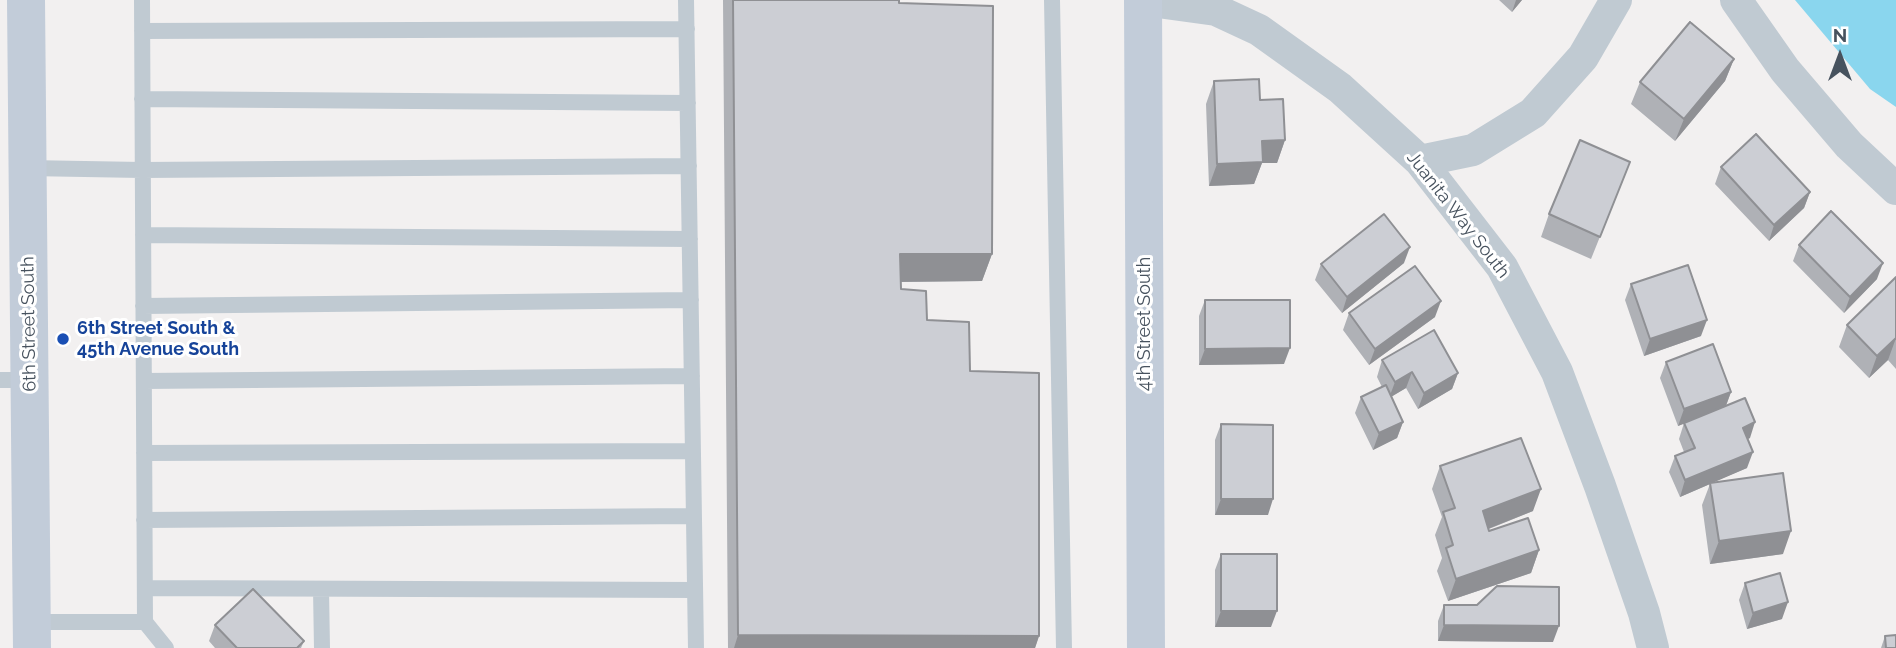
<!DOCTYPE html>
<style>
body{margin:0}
#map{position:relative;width:1896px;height:648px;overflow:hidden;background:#f2f0f0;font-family:Raleway,sans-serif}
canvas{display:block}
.north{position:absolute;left:1805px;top:21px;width:70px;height:70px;-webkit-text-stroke:5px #fff;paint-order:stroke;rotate:0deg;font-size:19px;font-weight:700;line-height:28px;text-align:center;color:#47525e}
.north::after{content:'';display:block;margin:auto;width:24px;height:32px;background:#47525e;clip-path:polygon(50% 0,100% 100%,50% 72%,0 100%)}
</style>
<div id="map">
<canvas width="1896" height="648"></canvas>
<div class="north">N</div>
</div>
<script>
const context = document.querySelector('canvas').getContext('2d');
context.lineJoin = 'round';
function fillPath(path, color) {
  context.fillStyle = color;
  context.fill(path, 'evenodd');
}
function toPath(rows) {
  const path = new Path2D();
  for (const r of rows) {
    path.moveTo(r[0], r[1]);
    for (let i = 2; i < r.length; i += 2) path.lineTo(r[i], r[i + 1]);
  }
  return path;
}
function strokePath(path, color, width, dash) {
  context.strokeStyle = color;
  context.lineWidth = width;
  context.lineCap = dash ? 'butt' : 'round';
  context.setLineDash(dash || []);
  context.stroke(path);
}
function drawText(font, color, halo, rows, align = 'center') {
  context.font = font + ' Raleway,sans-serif';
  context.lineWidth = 6;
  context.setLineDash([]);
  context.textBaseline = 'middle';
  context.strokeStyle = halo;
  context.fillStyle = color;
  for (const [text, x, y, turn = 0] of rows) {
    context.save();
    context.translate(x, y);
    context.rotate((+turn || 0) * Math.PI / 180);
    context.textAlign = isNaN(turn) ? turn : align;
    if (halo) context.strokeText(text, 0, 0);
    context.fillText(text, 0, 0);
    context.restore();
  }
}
const water = toPath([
 [1795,0,1896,0,1896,107,1870,89]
]);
const lane = toPath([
 [142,0,145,622,166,648],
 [686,0,696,648],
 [1052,0,1064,648],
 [142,31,687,29],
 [142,99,688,103],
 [27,168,142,170,689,166],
 [143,235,690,239],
 [143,306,691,300],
 [0,380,30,380],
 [144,381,692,376],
 [144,453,693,451],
 [144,520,694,516],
 [145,588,695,590],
 [321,589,322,648],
 [32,622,145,622]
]);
const street = toPath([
 [1143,0,1216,10,1259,30,1340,88,1420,161,1502,267,1557,372,1600,486,1644,613,1653,648],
 [1736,0,1785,70,1849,145,1896,189],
 [1420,161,1473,150,1533,113,1583,57,1616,0]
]);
const secondary = toPath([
 [26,0,32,648],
 [1143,0,1146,648]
]);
const wall = toPath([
 [723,0,899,0,899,3,992,254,982,281,901,282,901,289,970,371,1039,636,1035,648,728,648],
 [1499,0,1522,0,1512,12],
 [1734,59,1725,81,1675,141,1631,104,1640,82],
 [1214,81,1260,100,1285,140,1277,163,1262,163,1254,184,1209,186,1206,104],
 [1630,162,1591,259,1541,237,1549,214],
 [1721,167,1810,192,1804,208,1769,241,1715,184],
 [1799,245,1877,279,1844,313,1793,261],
 [1404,263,1342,313,1315,280,1321,264],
 [1896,277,1896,369,1888,360,1869,378,1839,347,1847,325],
 [1631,284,1701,336,1644,356,1625,300],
 [1205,300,1284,364,1199,365,1199,316],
 [1349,313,1435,317,1369,365,1343,330],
 [1382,360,1458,373,1452,389,1418,409,1406,388,1391,397,1403,422,1397,438,1373,450,1355,413,1361,397,1382,387,1377,377],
 [1666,362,1731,392,1726,406,1750,438,1747,439,1747,468,1713,482,1783,554,1710,564,1702,505,1710,484,1680,497,1669,472,1675,456,1684,452,1679,439,1684,423,1687,422,1678,426,1660,378],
 [1221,424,1268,515,1215,515,1215,440],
 [1440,466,1533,511,1489,529,1489,531,1539,550,1531,573,1448,601,1437,571,1442,558,1435,535,1442,517,1432,489],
 [1221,554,1271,627,1215,627,1215,570],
 [1745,583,1782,619,1747,629,1739,600],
 [1444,605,1553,642,1438,641,1438,621],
 [215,625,304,641,301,648,215,648,209,641],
 [1885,636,1896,648,1881,648]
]);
const shadedWall = toPath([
 [1516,0,1522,0,1512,12],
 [1734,59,1725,81,1675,141,1684,119],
 [1285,140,1277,163,1262,163,1254,184,1209,186,1217,164,1262,141],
 [1810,192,1804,208,1769,241,1774,225],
 [1410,247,1404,263,1342,313,1347,297],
 [900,254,992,254,982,281,890,282],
 [1883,263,1877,279,1844,313,1850,297],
 [1441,301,1435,317,1369,365,1375,349],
 [1707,320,1701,336,1644,356,1650,339],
 [1896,338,1888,360,1869,378,1877,356],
 [1290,348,1284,364,1199,365,1205,349],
 [1412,372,1406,388,1389,398,1395,382],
 [1458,373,1452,389,1418,409,1424,393],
 [1731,392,1725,408,1678,426,1684,409],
 [1403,422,1397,438,1373,450,1379,433],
 [1755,422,1750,438,1737,444,1743,428],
 [1753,452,1747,468,1680,497,1685,480],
 [1541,489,1533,511,1475,534,1483,511],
 [1221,499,1273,499,1268,515,1215,515],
 [1791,531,1783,554,1710,564,1719,541],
 [1539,550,1531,573,1448,601,1456,579],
 [1788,602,1782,619,1747,629,1753,613],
 [1221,611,1277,611,1271,627,1215,627],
 [1444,625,1559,626,1553,642,1438,641],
 [738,635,1039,636,1035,648,734,648]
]);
const building = toPath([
 [733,0,899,0,899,3,993,6,992,254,900,254,901,289,926,291,927,320,969,322,970,371,1039,373,1039,636,738,635,733,0],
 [1690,22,1734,59,1684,119,1640,82,1690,22],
 [1259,79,1260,100,1283,99,1285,140,1262,141,1263,162,1217,164,1214,81,1259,79],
 [1756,134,1810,192,1774,225,1721,167,1756,134],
 [1580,140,1630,162,1600,237,1549,214,1580,140],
 [1831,211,1883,263,1850,297,1799,245,1831,211],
 [1384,214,1410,247,1347,297,1321,264,1384,214],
 [1688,265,1707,320,1650,339,1631,284,1688,265],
 [1415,266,1441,301,1375,349,1349,313,1415,266],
 [1896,277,1896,338,1877,356,1847,325,1896,277],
 [1205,300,1290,300,1290,348,1205,349,1205,300],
 [1434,330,1458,373,1424,393,1412,372,1395,382,1382,360,1434,330],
 [1713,344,1731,392,1684,409,1666,362,1713,344],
 [1386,385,1403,422,1379,433,1361,397,1386,385],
 [1745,398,1755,422,1743,428,1753,452,1685,480,1675,456,1695,448,1684,423,1745,398],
 [1221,424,1273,425,1273,499,1221,499,1221,424],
 [1521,438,1541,489,1483,511,1489,531,1528,518,1539,550,1456,579,1446,548,1453,545,1443,512,1455,508,1440,466,1521,438],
 [1783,473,1791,531,1719,541,1710,483,1783,473],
 [1221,554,1277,554,1277,611,1221,611,1221,554],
 [1780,573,1788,602,1753,613,1745,583,1780,573],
 [1497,586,1559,587,1559,626,1444,625,1444,605,1477,605,1497,586],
 [253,589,304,641,297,648,237,648,215,625,253,589],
 [1896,635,1896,648,1886,648,1885,636,1896,635]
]);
const markers = [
 [63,339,7,"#1a4fb4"]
];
const streetNames = [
 ["Juanita Way South",1458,215,52],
 ["6th Street South",29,324,-91],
 ["4th Street South",1145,324,-90]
];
const transitNames = [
 ["6th Street South &",77,329],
 ["45th Avenue South",77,350]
];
fillPath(water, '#8ad6ee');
strokePath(lane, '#c0cad2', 16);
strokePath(street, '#c0cad2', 32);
strokePath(secondary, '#c2ccd9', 38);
fillPath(wall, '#afb1b6');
fillPath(shadedWall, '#8f9094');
fillPath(building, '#ccced4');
strokePath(building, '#8f9094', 2);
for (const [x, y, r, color] of markers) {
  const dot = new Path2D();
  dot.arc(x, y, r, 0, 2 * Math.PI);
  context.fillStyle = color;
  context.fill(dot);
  strokePath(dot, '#fff', 2.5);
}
drawText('18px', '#47525e', '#fff', streetNames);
drawText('bold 18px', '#164399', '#fff', transitNames, 'left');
</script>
